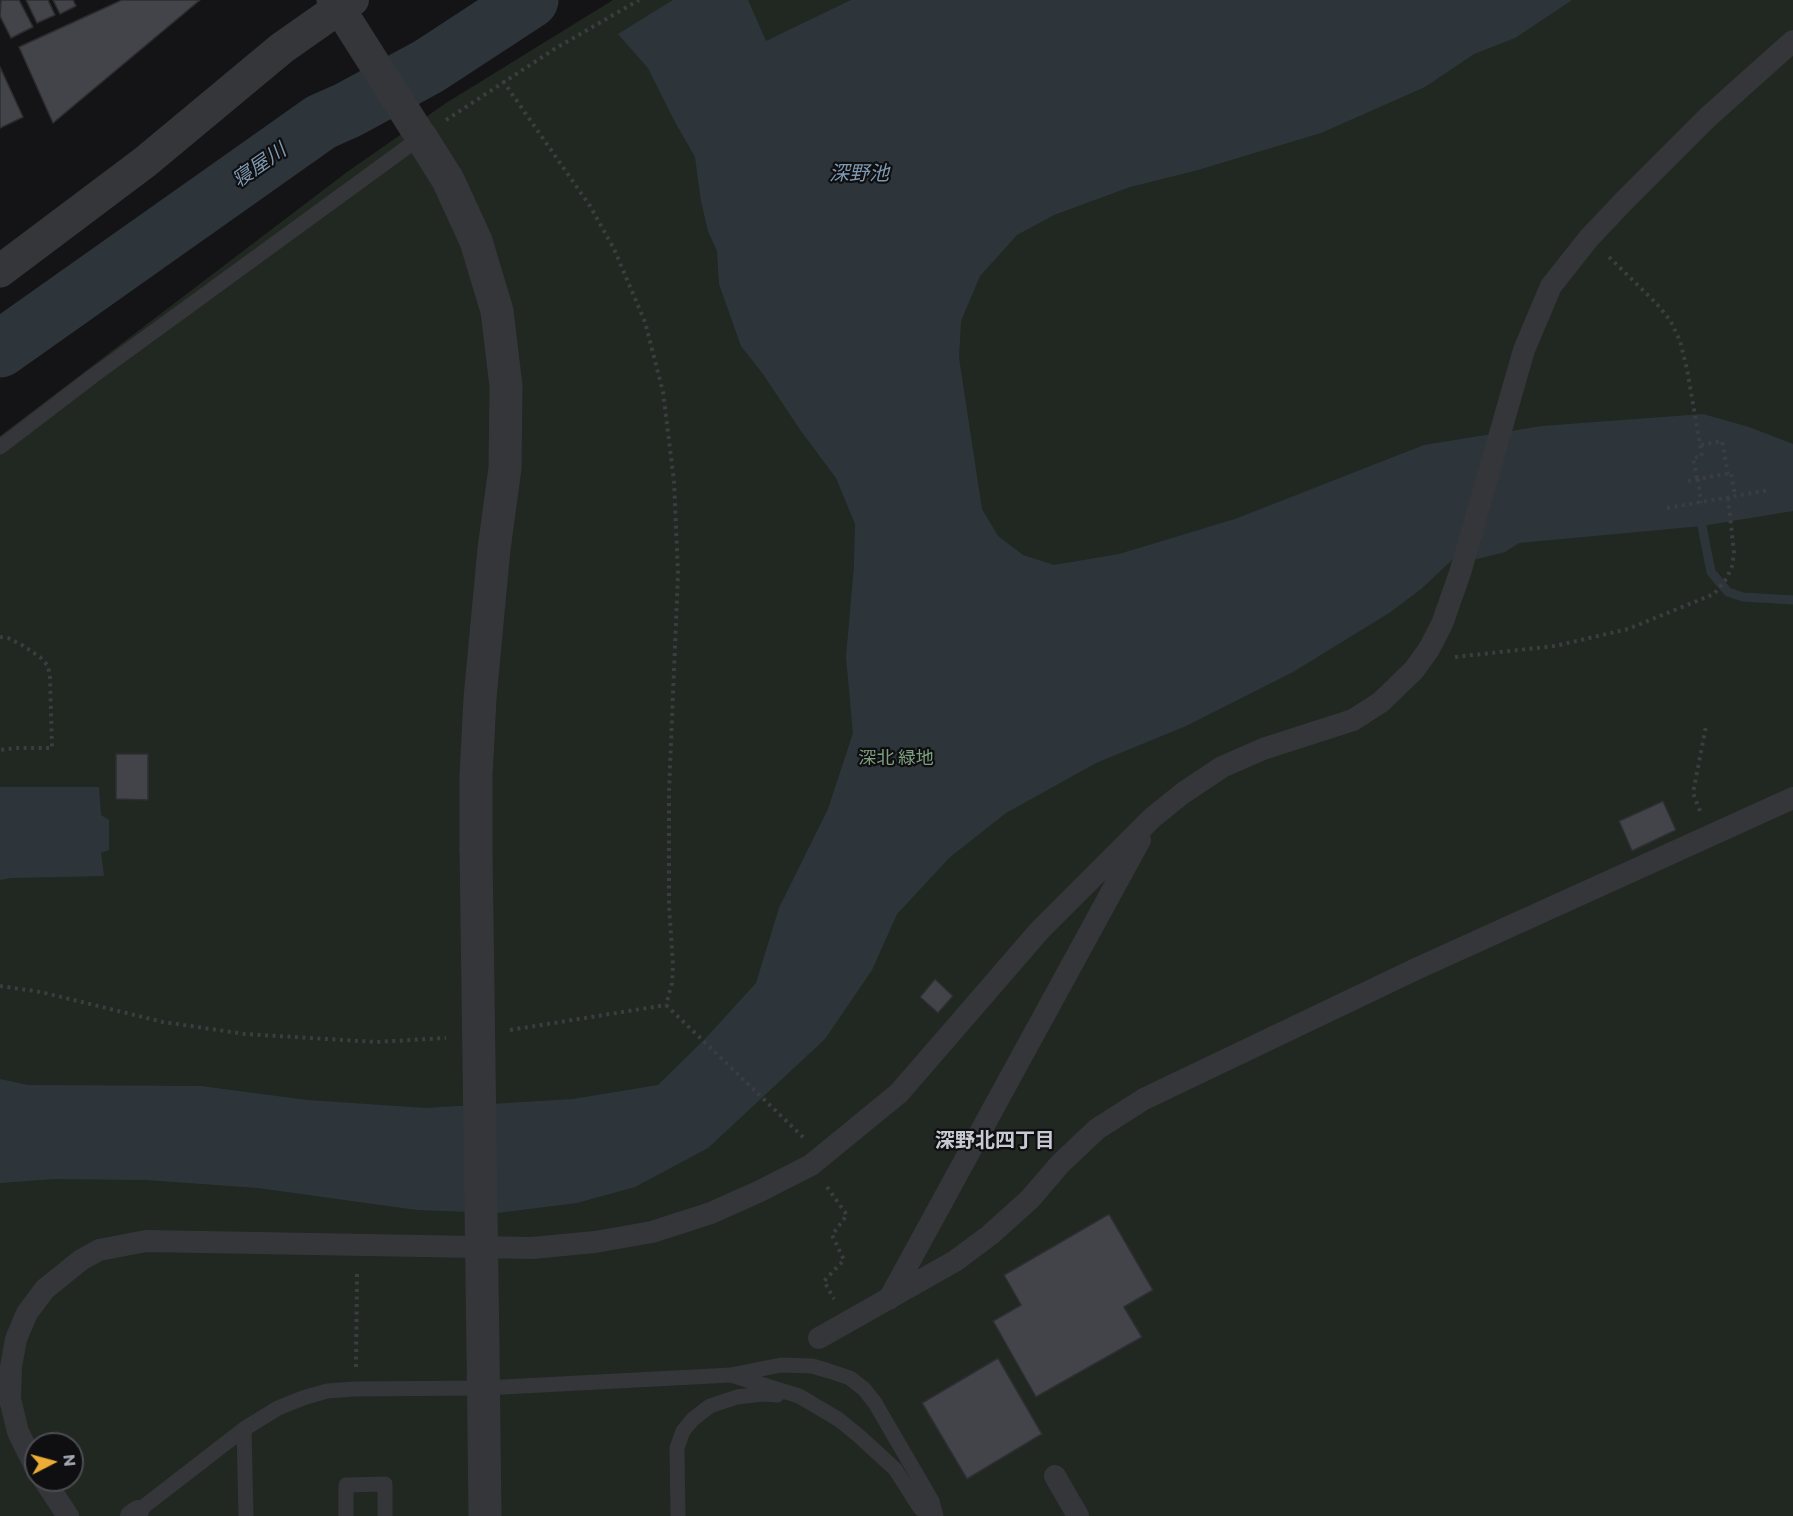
<!DOCTYPE html>
<meta charset="utf-8">
<style>
body{margin:0}
#map{position:relative;width:1793px;height:1516px;overflow:hidden;background:#141416;font-family:Commissioner,sans-serif}
canvas{display:block}
.north{position:absolute;left:24px;top:1432px;width:60px;height:60px;box-sizing:border-box;background:#0f0f11;border:2px solid #4b4d53;border-radius:50%;rotate:84deg;font-size:16px;font-weight:700;line-height:24px;text-align:center;color:#a6abb5}
.north::after{content:'';display:block;margin:auto;width:21px;height:27px;background:#ecac36;clip-path:polygon(50% 0,100% 100%,50% 72%,0 100%)}
</style>
<div id="map">
<canvas width="1793" height="1516"></canvas>
<div class="north">N</div>
</div>
<script>
const context = document.querySelector('canvas').getContext('2d');
context.lineJoin = 'round';
function fillPath(path, color) {
  context.fillStyle = color;
  context.fill(path, 'evenodd');
}
function toPath(rows) {
  const path = new Path2D();
  for (const r of rows) {
    path.moveTo(r[0], r[1]);
    for (let i = 2; i < r.length; i += 2) path.lineTo(r[i], r[i + 1]);
  }
  return path;
}
function strokePath(path, color, width, dash) {
  context.strokeStyle = color;
  context.lineWidth = width;
  context.lineCap = dash ? 'butt' : 'round';
  context.setLineDash(dash || []);
  context.stroke(path);
}
function drawText(font, color, halo, rows, align = 'center') {
  context.font = font + ' Commissioner,"Noto Sans JP",sans-serif';
  context.lineWidth = 4.5;
  context.setLineDash([]);
  context.textBaseline = 'middle';
  context.strokeStyle = halo;
  context.fillStyle = color;
  for (const [text, x, y, turn = 0] of rows) {
    context.save();
    context.translate(x, y);
    context.rotate((+turn || 0) * Math.PI / 180);
    context.textAlign = isNaN(turn) ? turn : align;
    if (halo) context.strokeText(text, 0, 0);
    context.fillText(text, 0, 0);
    context.restore();
  }
}
const green = toPath([
 [613,0,1793,0,1793,1516,0,1516,0,436,347,172,446,103],
 [36,1444,72,1444,72,1480,36,1480]
]);
const water = toPath([
 [673,0,748,0,766,41,851,0,1572,0,1515,38,1474,54,1425,87,1321,133,1198,170,1130,187,1054,215,1017,235,980,276,961,321,959,358,982,509,998,536,1023,555,1054,565,1119,554,1235,519,1424,445,1542,426,1703,414,1749,427,1793,444,1793,511,1702,526,1519,543,1505,552,1477,559,1452,560,1421,589,1389,613,1293,672,1186,726,1096,763,1006,813,950,857,897,914,872,970,825,1039,708,1148,635,1187,577,1203,497,1213,417,1210,258,1188,146,1180,54,1179,0,1183,0,1079,28,1085,201,1086,307,1100,426,1108,573,1099,658,1085,706,1038,756,983,779,908,828,809,853,733,846,657,854,566,855,524,836,478,801,431,763,374,741,346,719,284,717,251,708,231,701,201,695,157,675,122,648,68,618,34],
 [0,787,99,787,101,815,109,820,109,850,101,853,104,876,11,878,0,880]
]);
const stream = toPath([
 [1702,526,1711,572,1728,592,1743,597,1793,600]
]);
const river = toPath([
 [0,349,321,122,348,110,429,66,530,0]
]);
const building = toPath([
 [1,0,19,0,33,27,11,38,0,16,1,0],
 [26,0,48,0,55,15,37,23,26,0],
 [53,0,73,0,76,6,60,14,53,0],
 [122,0,200,0,53,123,19,47,122,0],
 [0,67,23,117,0,128,0,67],
 [116,754,148,754,148,800,116,799,116,754],
 [1663,801,1676,830,1632,851,1619,821,1663,801],
 [935,979,953,996,938,1013,920,997,935,979],
 [1109,1214,1153,1290,1124,1307,1142,1337,1036,1397,993,1321,1021,1305,1004,1275,1109,1214],
 [998,1358,1042,1434,967,1479,922,1403,998,1358]
]);
const path = toPath([
 [503,81,590,206,614,249,645,322,663,392,674,481,678,574,669,791,669,906,673,964,672,983,666,1005],
 [446,120,556,48,639,0],
 [1609,257,1656,303,1670,320,1680,341,1687,369,1702,456,1693,458,1697,479],
 [1701,445,1722,441,1728,474],
 [1698,479,1701,503],
 [1688,481,1731,473,1735,496],
 [1667,508,1770,490],
 [0,637,8,638,22,645,40,657,48,666,50,677,52,748,17,748,0,750],
 [1455,657,1555,646,1628,629,1714,594,1727,578,1732,566,1734,553,1728,497],
 [1700,811,1693,793,1706,726],
 [0,986,41,992,163,1022,245,1034,376,1042,446,1038],
 [666,1005,804,1138],
 [510,1030,666,1005],
 [827,1187,847,1215,832,1235,844,1260,824,1281,834,1299],
 [356,1367,357,1273]
]);
const service = toPath([
 [0,447,93,376,421,137],
 [731,1375,799,1396,838,1419,859,1436,895,1469,920,1508,931,1516],
 [244,1429,246,1516],
 [137,1516,138,1511,244,1429,278,1408,303,1398,327,1391,355,1389,484,1388,731,1375,781,1365,812,1366,829,1371,850,1378,864,1389,875,1403,932,1501,936,1516],
 [346,1516,346,1485,385,1484,385,1516],
 [678,1516,677,1448,683,1431,693,1419,710,1406,737,1397,762,1394,777,1395]
]);
const pedestrian = toPath([
 [889,1299,1140,840],
 [819,1338,955,1261,990,1235,1030,1199,1060,1164,1097,1129,1144,1099,1416,969,1793,798],
 [36,1468,18,1432,10,1399,11,1367,16,1339,27,1313,45,1289,81,1260,99,1250,146,1241,532,1248,595,1242,652,1232,711,1213,760,1191,811,1165,899,1093,1040,930,1152,818,1183,793,1222,767,1263,749,1353,720,1381,702,1414,670,1429,649,1442,624,1460,573,1524,350,1551,286,1589,238,1624,201,1708,117,1793,41],
 [1055,1476,1078,1516],
 [44,1480,68,1516],
 [131,1516,138,1511]
]);
const minor = toPath([
 [353,0,339,8,421,137]
]);
const tertiary = toPath([
 [421,137,448,180,476,241,497,311,506,386,505,468,494,549,480,698,476,776,476,849],
 [0,271,145,162,282,48,339,8,333,0],
 [483,1349,485,1516]
]);
const tertiaryBridge = toPath([
 [476,849,483,1349]
]);
const parkNames = [
 ["深北 緑地",896,758]
];
const waterNames = [
 ["寝屋川",259,165,-35],
 ["深野池",859,173]
];
const neighbourhoodNames = [
 ["深野北四丁目",995,1140]
];
fillPath(green, '#202821');
fillPath(water, '#2d353b');
strokePath(stream, '#2d353b', 9);
strokePath(river, '#2d353b', 57);
fillPath(building, '#434449');
strokePath(building, '#2e2e32', 1.5);
strokePath(path, '#3b3d41', 4, [3, 4.5]);
strokePath(service, '#35363a', 15);
strokePath(pedestrian, '#35363a', 22);
strokePath(minor, '#35363a', 32);
strokePath(tertiary, '#35363a', 33);
strokePath(tertiaryBridge, '#35363a', 33);
drawText('18px', '#7ea07f', '#0f0f11', parkNames);
drawText('italic 20px', '#7e99b0', '#0f0f11', waterNames);
drawText('bold 20px', '#c7cad2', '#0f0f11', neighbourhoodNames);
</script>
